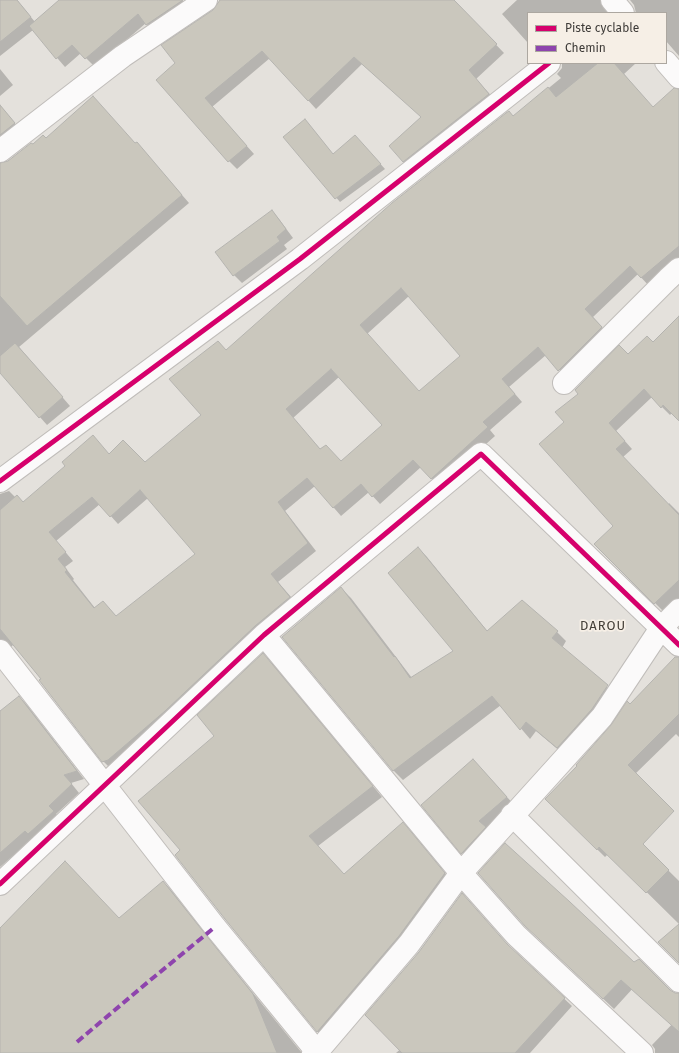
<!DOCTYPE html>
<style>
body{margin:0}
#map{position:relative;width:679px;height:1053px;overflow:hidden;background:#e4e1dc;font-family:"Fira Sans",sans-serif}
canvas{display:block}
.legend{position:absolute;left:527px;top:12px;width:140px;height:52px;box-sizing:border-box;background:#f6efe6;border:1px solid #aca7a0;margin:0;padding:5px 7px;list-style:none;font-size:12px;color:#3d3a37}
.legend li{display:flex;align-items:center;gap:8px;height:20px}
.legend b{width:20px;border:1px solid #aca7a0}
</style>
<div id="map">
<canvas width="679" height="1053"></canvas>
<ul class="legend">
<li><b style="height:5px;background:#d6006c"></b>Piste cyclable</li>
<li><b style="height:5px;background:#8e44ad"></b>Chemin</li>
</ul>
</div>
<script>
const context = document.querySelector('canvas').getContext('2d');
context.lineJoin = 'round';
function fillPath(path, color) {
  context.fillStyle = color;
  context.fill(path, 'evenodd');
}
function toPath(rows) {
  const path = new Path2D();
  for (const r of rows) {
    path.moveTo(r[0], r[1]);
    for (let i = 2; i < r.length; i += 2) path.lineTo(r[i], r[i + 1]);
  }
  return path;
}
function strokePath(path, color, width, dash) {
  context.strokeStyle = color;
  context.lineWidth = width;
  context.lineCap = dash ? 'butt' : 'round';
  context.setLineDash(dash || []);
  context.stroke(path);
}
function drawText(font, color, halo, rows, align = 'center') {
  context.font = font + ' "Fira Sans",sans-serif';
  context.lineWidth = 3.5;
  context.setLineDash([]);
  context.textBaseline = 'middle';
  context.strokeStyle = halo;
  context.fillStyle = color;
  for (const [text, x, y, turn = 0] of rows) {
    context.save();
    context.translate(x, y);
    context.rotate((+turn || 0) * Math.PI / 180);
    context.textAlign = isNaN(turn) ? turn : align;
    if (halo) context.strokeText(text, 0, 0);
    context.fillText(text, 0, 0);
    context.restore();
  }
}
const shadow = toPath([
 [0,0,17,0,35,22,61,0,182,0,189,8,155,33,146,23,95,67,81,53,65,67,33,30,0,56],
 [241,0,453,0,504,53,476,79,497,102,411,170,403,162,422,117,362,64,316,109,270,58,212,107,254,154,237,169,229,161,176,63],
 [517,0,611,0,607,11,608,13,528,13,528,43,502,14],
 [630,0,679,0,679,56,666,41,666,13,636,13,634,5],
 [562,63,636,63,624,74,653,108,679,90,679,267,649,286,638,274,593,317,610,336,567,378,546,355,509,387,522,402,490,430,495,436,439,486,421,467,380,504,369,492,341,516,315,486,285,511,316,551,278,582,298,605,111,769,103,761,42,679,14,644,11,647,6,646,0,649,0,494,9,491,17,499,23,503,109,454,145,464,203,416,226,351,561,78,557,74,562,68],
 [409,296,461,356,419,392,367,334],
 [339,377,384,425,341,462,321,450,293,418],
 [148,498,196,554,117,617,103,602,95,608,73,580,74,579,65,567,73,561,56,541,100,504,118,524],
 [0,69,13,85,0,96],
 [0,105,22,132,0,149],
 [285,137,333,155,359,140,385,169,340,202],
 [46,139,136,144,137,143,189,203,19,347,70,406,47,425,0,372,0,164,8,162,33,145],
 [272,211,279,219,293,238,284,245,287,249,242,283,234,275,217,253],
 [679,317,679,420,672,413,670,415,652,397,616,431,632,449,623,457,668,505,669,503,679,513,679,609,670,618,596,544,615,526,566,422,628,355,653,343],
 [418,548,427,557,488,632,557,632,566,641,562,648,617,696,567,757,536,731,530,739,501,705,403,780,394,771,283,637,341,588,351,598,412,678,454,651],
 [263,655,273,664,382,797,318,846,345,875,403,823,412,833,454,884,328,1041,318,1032,226,919,182,850,216,736],
 [679,667,679,737,676,734,633,776,605,751,630,705],
 [19,697,27,705,84,779,71,783,79,793,56,814,61,819,34,838,0,867,0,712],
 [473,760,518,809,474,865,462,853,423,805],
 [571,774,679,881,679,924,608,854,605,857,546,799],
 [163,882,171,890,213,944,302,1053,0,1053,0,929,120,919],
 [526,926,645,975,614,1009],
 [512,950,572,1006,530,1053,396,1053],
 [679,1017,679,1053,655,1053,655,1049,652,1045]
]);
const building = toPath([
 [0,0,17,0,31,17,0,42,0,0],
 [59,0,183,0,146,25,138,14,85,59,72,45,56,59,29,26,59,0],
 [220,0,454,0,497,44,469,70,489,94,403,162,389,146,421,117,354,57,308,101,262,51,205,98,247,146,228,162,156,80,175,63,161,45,213,10,220,0],
 [598,63,614,63,653,107,674,88,679,89,679,246,641,278,630,266,585,309,602,327,558,371,538,347,502,379,515,394,483,422,488,427,431,479,413,460,372,497,361,484,333,508,307,478,278,502,308,543,271,574,290,597,255,626,165,711,108,760,102,762,39,680,41,679,0,629,0,510,17,495,23,502,65,466,62,462,93,435,109,454,123,440,145,462,201,415,169,379,218,341,226,350,392,203,506,113,509,111,513,116,548,87,556,97,598,63],
 [401,288,460,356,419,391,360,325,401,288],
 [331,369,382,425,341,461,326,445,320,449,286,409,331,369],
 [140,490,195,554,116,616,103,601,94,608,65,572,67,570,58,559,66,552,49,532,92,497,110,517,140,490],
 [93,96,135,143,137,142,182,195,27,326,0,296,0,163,8,161,31,143,33,144,43,135,46,138,93,96],
 [0,105,15,123,0,135,0,105],
 [305,119,333,154,355,135,381,164,335,199,283,137,305,119],
 [272,210,286,229,277,237,280,241,233,276,215,252,272,210],
 [679,316,679,421,663,405,661,408,644,389,609,423,625,441,616,449,679,515,679,580,654,604,594,544,613,526,539,444,564,422,555,412,578,394,575,390,619,345,628,354,647,336,653,342,679,316],
 [15,343,63,397,39,418,0,373,0,356,15,343],
 [418,547,487,631,522,600,558,631,552,638,608,685,592,709,557,748,526,722,520,730,492,696,393,771,282,637,341,587,394,657,395,656,410,678,453,651,388,573,418,547],
 [263,653,373,786,309,836,344,874,403,822,445,873,399,936,317,1032,225,919,175,855,180,850,138,801,214,736,197,715,263,653],
 [675,657,679,657,679,714,628,765,674,811,643,844,669,870,646,893,599,847,597,850,545,799,577,766,576,765,611,725,627,701,630,704,675,657],
 [19,696,77,771,64,775,72,784,49,806,54,811,28,834,25,831,0,853,0,711,19,696],
 [473,759,507,797,479,821,486,827,461,854,421,805,473,759],
 [505,843,570,902,634,962,639,959,670,990,675,993,679,993,679,1032,621,980,603,999,525,926,478,873,505,843],
 [65,861,119,918,163,881,253,994,277,1053,0,1053,0,928,65,861],
 [462,893,507,944,565,998,515,1053,402,1053,365,1015,419,952,462,893],
 [679,924,679,963,658,942,679,924]
]);
const minor = toPath([
 [612,0,623,13],
 [666,62,679,77],
 [0,151,123,56,206,0],
 [564,383,668,279,679,269],
 [0,481,300,259,549,63],
 [264,635,461,873,516,935,642,1053],
 [0,651,215,927,318,1053],
 [512,815,679,981],
 [0,884,264,635,481,454,679,645],
 [313,1053,317,1052,409,944,461,873,602,717,661,628,679,610]
]);
const quiet = toPath([
 [77,1042,148,982,215,927]
]);
const cycleway = toPath([
 [0,481,300,259,549,63],
 [0,884,264,635,481,454,679,645]
]);
const neighbourhoodNames = [
 ["DAROU",603,626]
];
fillPath(shadow, '#0003');
fillPath(building, '#cac7bd');
strokePath(building, '#b5b4b0', 1);
strokePath(minor, '#c0bdba', 24);
strokePath(minor, '#fbfafa', 22);
strokePath(quiet, '#8e44ad', 4, [8, 4]);
strokePath(cycleway, '#d6006c', 5);
context.letterSpacing = '1px';
drawText('13px', '#454039', '#f6efe6', neighbourhoodNames);
context.letterSpacing = '0px';
</script>
